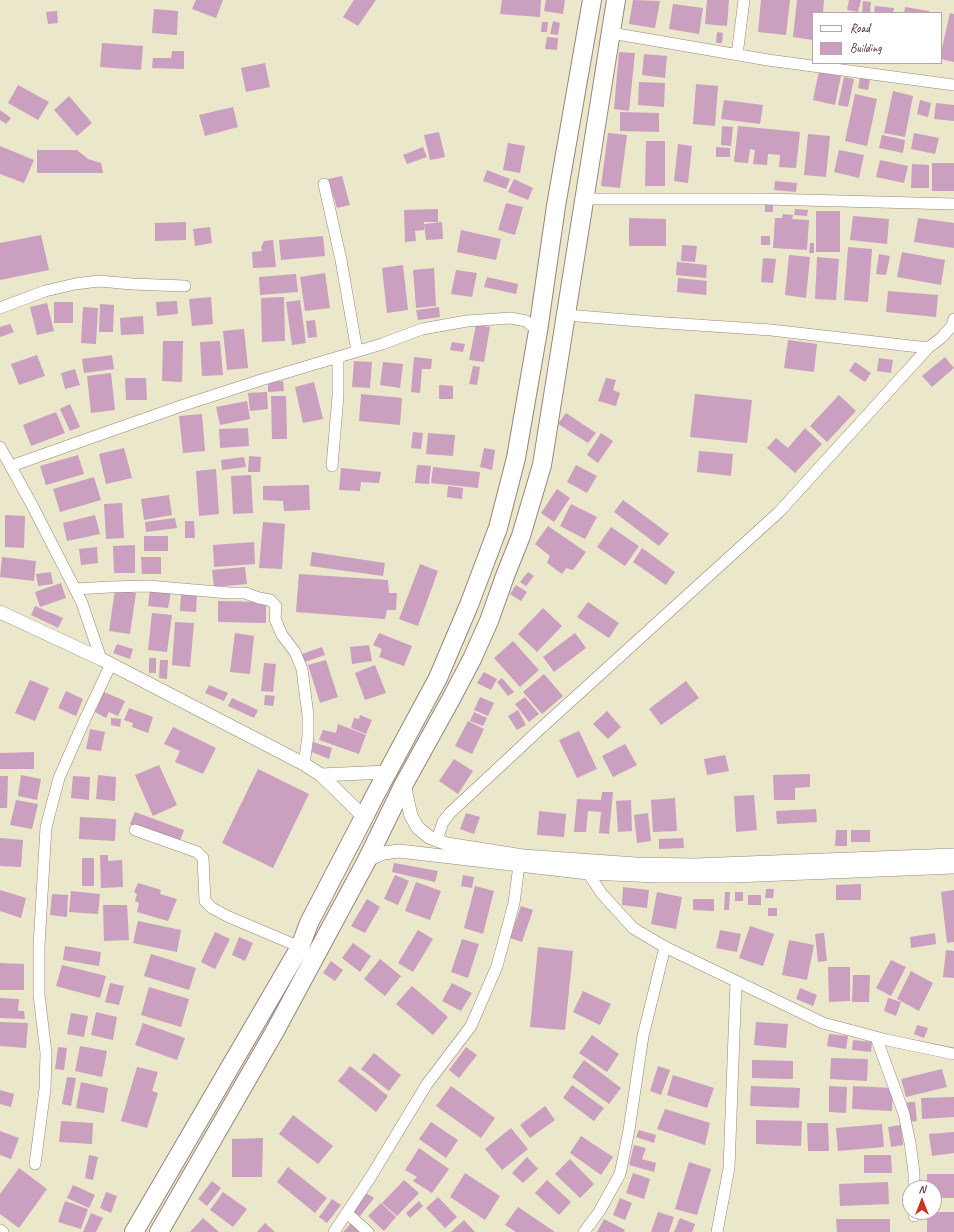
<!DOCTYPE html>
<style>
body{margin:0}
#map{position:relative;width:954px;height:1232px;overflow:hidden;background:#ebe7cb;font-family:Caveat,sans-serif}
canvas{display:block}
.legend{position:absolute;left:812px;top:12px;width:130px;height:52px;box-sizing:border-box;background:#fff;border:1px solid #b7a5aa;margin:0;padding:5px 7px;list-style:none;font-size:12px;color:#4a1f2b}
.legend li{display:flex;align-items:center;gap:8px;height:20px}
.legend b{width:20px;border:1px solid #b7a5aa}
.north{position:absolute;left:902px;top:1180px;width:40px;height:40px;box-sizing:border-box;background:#fff;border:1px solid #b7a5aa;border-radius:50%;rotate:0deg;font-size:11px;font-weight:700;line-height:16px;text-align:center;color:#4a1f2b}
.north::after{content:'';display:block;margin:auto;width:14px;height:18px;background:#c8321e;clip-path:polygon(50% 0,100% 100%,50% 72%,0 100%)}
</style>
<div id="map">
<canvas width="954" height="1232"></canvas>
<ul class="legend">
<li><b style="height:5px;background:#fff"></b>Road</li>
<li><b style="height:11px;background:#ca9fbf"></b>Building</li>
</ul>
<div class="north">N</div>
</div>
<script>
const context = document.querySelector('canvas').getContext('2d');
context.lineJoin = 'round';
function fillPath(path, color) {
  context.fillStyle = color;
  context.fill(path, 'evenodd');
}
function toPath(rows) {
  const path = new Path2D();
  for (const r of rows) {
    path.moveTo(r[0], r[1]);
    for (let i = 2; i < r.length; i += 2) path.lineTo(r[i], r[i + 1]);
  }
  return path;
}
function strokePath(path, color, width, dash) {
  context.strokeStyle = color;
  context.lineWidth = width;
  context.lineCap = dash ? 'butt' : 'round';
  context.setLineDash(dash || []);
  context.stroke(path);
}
const building = toPath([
 [196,0,223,0,216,18,192,9],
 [354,0,376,0,358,26,343,17],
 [502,0,541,0,540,17,500,14],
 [546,0,565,0,563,14,544,11],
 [633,0,660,1,655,28,629,24],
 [707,0,729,0,727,26,705,24],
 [761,0,790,0,786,35,758,32],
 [797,0,824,0,823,13,813,13,813,40,793,37],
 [849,0,861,0,858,12,847,10],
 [863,1,871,2,870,13,862,13],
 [673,4,703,8,699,34,669,29],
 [875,6,894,8,893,13,874,13],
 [905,7,929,11,929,13,904,13],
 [154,9,178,11,177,35,152,33],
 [57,11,58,23,48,24,46,12],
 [950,13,954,14,954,62,941,59,941,52],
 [553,21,560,23,558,35,550,34],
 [542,22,548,22,547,32,541,32],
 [717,32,723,33,722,43,716,43],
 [547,37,558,38,557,50,545,49],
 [102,43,143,46,141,70,100,67],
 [172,51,184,51,184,69,152,68,153,58,171,58],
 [619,52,635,53,629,111,614,109],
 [644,54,667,56,665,78,642,75],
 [265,63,270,87,246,92,241,68],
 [819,71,841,76,835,105,813,100],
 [844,77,854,79,848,107,838,105],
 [860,78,870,80,868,90,858,88],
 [639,82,665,83,664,107,638,105],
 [696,84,718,86,715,126,693,124],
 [18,85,49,102,38,120,8,103],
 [893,91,913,96,905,137,884,133],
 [855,94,877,99,867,146,845,141],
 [69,96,92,123,77,136,54,110],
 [724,100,763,105,760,124,721,119],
 [920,100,931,103,928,117,917,114],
 [936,103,954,105,954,121,934,119],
 [233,107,238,127,205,136,199,115],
 [0,110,11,118,6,124,0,120],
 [620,112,659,113,659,132,620,131],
 [722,126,733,127,731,146,721,145],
 [738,126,800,132,796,168,779,167,780,155,768,154,767,165,753,164,755,150,750,149,748,163,734,162],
 [439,132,445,157,430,160,424,135],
 [608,133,627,135,620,188,601,186],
 [914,133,939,138,935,154,911,149],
 [808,134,830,136,826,177,804,175],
 [882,135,905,140,903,153,879,148],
 [646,141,665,141,665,186,645,186],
 [508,143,525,146,520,173,503,170],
 [678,144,692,146,688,183,674,181],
 [0,146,34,160,24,183,0,174],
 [423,147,427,157,407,164,403,155],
 [716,147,730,148,730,157,716,157],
 [37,150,77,150,88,159,101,163,103,173,37,173],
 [839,150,864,155,859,178,834,172],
 [880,160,908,166,904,183,876,177],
 [932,163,954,163,954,191,932,191],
 [912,164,929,165,929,188,911,188],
 [487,170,510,179,506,189,483,181],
 [342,176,350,205,337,208,328,179],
 [514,179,533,188,528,200,508,192],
 [775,181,797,183,796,192,774,190],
 [506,203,523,207,515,235,498,230],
 [773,204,773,212,765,212,765,205],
 [438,209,438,222,424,222,424,230,415,231,416,241,405,242,404,210],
 [795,209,808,210,807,216,794,215],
 [816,211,840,211,840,252,816,252],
 [783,214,793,215,792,219,809,220,807,250,773,248,775,218,782,218],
 [853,216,889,219,887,244,850,240],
 [629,218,666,219,666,246,629,246],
 [918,218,954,223,954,248,914,242],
 [186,222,186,240,155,241,155,223],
 [442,222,443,239,426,240,424,224],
 [210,227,212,243,195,246,193,229],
 [461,230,501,239,496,260,457,252],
 [41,235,49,270,0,280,0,243],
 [323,236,325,256,281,260,279,240],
 [761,236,770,236,770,245,761,245],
 [273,240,276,267,253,268,252,252,262,251,261,247,264,241],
 [810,243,814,243,814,253,809,253],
 [682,245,697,246,695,262,681,261],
 [848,247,872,249,868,302,844,300],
 [902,252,945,260,941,285,897,277],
 [879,254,890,256,886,275,876,274],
 [789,255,810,257,806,298,785,295],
 [817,257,839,259,836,300,815,299],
 [763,258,776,259,773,283,761,282],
 [677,262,707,265,706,278,676,275],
 [403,265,408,310,387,313,382,268],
 [434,268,436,306,416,308,413,270],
 [456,270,477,273,472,297,451,294],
 [325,273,330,308,305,311,300,277],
 [296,274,298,292,260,295,259,277],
 [487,277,518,284,516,294,484,287],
 [678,278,707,281,706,295,677,292],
 [888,291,938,295,936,317,886,312],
 [211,297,213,324,192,326,189,299],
 [284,297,285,341,262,342,261,298],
 [300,300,306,343,292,345,286,302],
 [177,301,178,314,157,316,156,302],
 [54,302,73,302,73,323,54,323],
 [47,303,54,331,37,335,30,307],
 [100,304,114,305,113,332,99,332],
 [83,307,98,308,96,344,81,343],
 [439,307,440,317,418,320,416,310],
 [143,316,144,334,121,335,120,318],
 [315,320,317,337,308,338,306,321],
 [10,324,14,332,0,337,0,327],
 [476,325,490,327,484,362,469,360],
 [244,329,248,368,227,370,223,331],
 [788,340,817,344,814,372,784,368],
 [163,341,183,341,182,382,162,381],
 [220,341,223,375,202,376,200,342],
 [452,342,465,344,463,352,450,350],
 [37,355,45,376,19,385,11,364],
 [112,355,114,369,84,373,82,359],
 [414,357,432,359,431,369,422,369,420,393,411,392],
 [945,357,954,368,932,387,922,376],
 [879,358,893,360,891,373,877,371],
 [354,361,372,362,370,388,352,387],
 [383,362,403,364,400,388,380,385],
 [855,362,871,373,865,382,849,371],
 [473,366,480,367,477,385,469,384],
 [75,369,80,385,65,389,61,373],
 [111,373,115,410,91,413,87,376],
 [125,378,146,378,147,400,126,400],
 [606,378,616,380,613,390,620,393,616,406,598,401],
 [283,381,284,391,268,392,268,382],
 [314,382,323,419,303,423,295,387],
 [439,385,453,386,453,399,439,399],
 [267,392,268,409,250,411,248,393],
 [361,394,402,398,400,425,359,421],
 [695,394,752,400,747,443,690,437],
 [839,395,856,411,827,442,810,426],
 [271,396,286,396,287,439,272,439],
 [247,401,250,419,220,425,216,407],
 [70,404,80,427,70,431,60,409],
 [56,412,65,433,31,446,23,425],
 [566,413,596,433,588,443,558,424],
 [202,414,205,451,183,453,179,416],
 [248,428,249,446,220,448,219,429],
 [805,428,822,444,795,473,767,448,776,438,788,448],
 [413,432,423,433,421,449,411,448],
 [428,433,455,435,453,456,426,454],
 [601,433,613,441,598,463,587,455],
 [124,448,132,478,106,484,99,454],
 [484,448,495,450,492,470,480,467],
 [699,451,733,454,731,476,697,472],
 [78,455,84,474,46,485,40,466],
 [249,456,261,457,260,472,248,472],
 [244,457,246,467,222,470,221,460],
 [417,465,431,466,429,484,415,483],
 [576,465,597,476,587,493,567,482],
 [433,467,480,472,478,488,431,483],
 [341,468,381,472,379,483,361,482,360,491,339,490],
 [216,469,219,514,199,516,196,471],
 [251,475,253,513,233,514,231,476],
 [94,477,101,500,60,512,53,489],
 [309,485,310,510,284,511,283,501,263,500,263,486],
 [448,486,463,488,462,499,447,497],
 [557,489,570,498,554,522,541,513],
 [169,495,172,515,144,520,141,499],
 [623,500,669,534,659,546,614,512],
 [122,503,124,538,106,539,104,504],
 [571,504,597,517,585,539,560,526],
 [5,515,25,516,24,548,5,547],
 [95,515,100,534,67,541,63,523],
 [175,518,177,528,146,532,145,522],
 [185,521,194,521,195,538,185,538],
 [263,522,285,524,282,569,259,568],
 [548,526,586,552,573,570,566,568,562,574,547,563,550,556,535,544],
 [611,527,639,546,625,566,597,547],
 [144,536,168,536,168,551,144,551],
 [254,542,255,564,214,567,213,545],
 [135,545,135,573,114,573,113,546],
 [97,547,98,563,81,565,79,549],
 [642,548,675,572,666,585,633,562],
 [312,552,385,563,383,576,310,566],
 [2,557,36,561,34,581,0,577],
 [141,557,161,557,161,574,142,574],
 [420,564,438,571,418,626,399,619],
 [245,567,247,584,214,587,212,570],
 [51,572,53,584,38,586,36,574],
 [528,572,534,576,526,586,520,582],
 [299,574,388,580,389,593,397,593,396,610,387,610,385,619,296,612],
 [61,583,66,598,40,607,35,592],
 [516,585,527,592,521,601,510,594],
 [150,589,171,592,168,608,148,606],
 [115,590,136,593,130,634,109,631],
 [181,593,197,593,196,612,180,611],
 [218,601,266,602,266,623,218,622],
 [588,602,619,623,609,638,577,617],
 [35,606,63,618,58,628,31,615],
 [543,608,562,626,537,652,518,634],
 [152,613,172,615,167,652,148,650],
 [175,622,194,623,190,667,172,665],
 [235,633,254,636,250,674,230,672],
 [379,633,412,646,404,666,379,657,382,649,373,645],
 [575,633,586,648,554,672,543,657],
 [513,641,539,670,520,687,494,658],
 [117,644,133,649,130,659,113,653],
 [369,645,372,661,352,664,350,647],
 [322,647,325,655,305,662,302,654],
 [149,658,156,658,156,673,149,673],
 [160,660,168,660,167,679,159,678],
 [326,660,338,697,320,703,308,665],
 [264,663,276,664,273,692,261,691],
 [375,665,386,693,365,700,355,673],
 [484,672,497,679,491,690,477,683],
 [544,674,563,696,542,714,523,692],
 [502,678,514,692,508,696,497,682],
 [30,680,49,688,35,721,15,713],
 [686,681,699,698,661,725,649,709],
 [209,685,228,693,224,701,205,693],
 [66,691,83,699,76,716,58,708],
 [104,692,125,701,118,716,109,712,106,718,95,712],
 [265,695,275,696,273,706,264,705],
 [480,697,494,703,488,716,474,710],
 [525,697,539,714,529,722,515,704],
 [232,698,258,710,254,718,228,706],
 [129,708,153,717,148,733,132,727,133,723,124,720],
 [518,710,526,725,517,730,508,716],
 [607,711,621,727,608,739,593,724],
 [474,712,487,718,483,726,470,721],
 [360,715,372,720,366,734,351,728,354,718,359,719],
 [111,718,121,719,120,727,111,725],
 [468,721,484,729,472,754,455,746],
 [338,724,366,735,359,754,319,740,323,730,336,733],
 [173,727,216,748,203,774,175,762,180,751,164,744],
 [90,729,105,732,101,751,86,749],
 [579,731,597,769,577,778,559,740],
 [313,742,332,748,329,759,312,752],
 [625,744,637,765,613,777,602,756],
 [34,752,34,769,0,769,0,753],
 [725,755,729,771,707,775,704,759],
 [454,759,473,771,458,794,439,781],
 [159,765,177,805,153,816,135,775],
 [258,769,309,794,273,868,222,843],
 [810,774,810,787,795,788,795,800,774,800,773,775],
 [21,775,41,779,37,800,18,796],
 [98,775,116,777,115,801,96,799],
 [0,776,8,776,7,808,0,808],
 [73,776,90,777,89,800,71,798],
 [602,792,613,792,609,834,599,833,601,812,588,811,586,832,574,832,577,799,601,800],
 [754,795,757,830,736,832,734,796],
 [675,798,677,831,653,832,651,800],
 [16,800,38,804,32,829,10,825],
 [631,800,632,831,618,832,616,801],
 [816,809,817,822,777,824,776,811],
 [539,811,566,814,564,837,537,835],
 [135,812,184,830,179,843,130,824],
 [466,813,480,817,474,834,460,829],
 [648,813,651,841,637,843,634,815],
 [80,817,116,819,115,841,79,839],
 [836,830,847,830,847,846,835,846],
 [851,830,870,830,870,842,851,842],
 [0,838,23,840,21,867,0,866],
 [683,838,684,848,659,849,659,839],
 [100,855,108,855,108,861,122,860,123,887,101,888],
 [82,858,94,858,94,886,82,886],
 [394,863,438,871,435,882,392,872],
 [395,875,409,881,398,905,384,899],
 [463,875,474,877,472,888,461,886],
 [416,882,441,891,430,920,405,911],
 [138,883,161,890,160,894,177,899,168,921,137,912,139,903,135,901,137,894,134,892],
 [861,884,861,900,836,900,836,885],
 [475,886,494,891,483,934,464,928],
 [623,887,649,890,647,908,622,905],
 [766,889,774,889,773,898,765,898],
 [0,890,26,898,21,918,0,911],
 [954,890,954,942,947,943,941,892],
 [71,891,100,894,98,914,69,912],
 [657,892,682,897,676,929,651,924],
 [725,892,730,892,729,910,724,910],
 [735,892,743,892,743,901,735,901],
 [52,894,68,895,67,917,50,915],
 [748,895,761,895,761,905,748,905],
 [367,899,380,907,365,933,351,926],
 [693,899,714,899,714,911,693,910],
 [103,905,127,905,129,940,104,941],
 [521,906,533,910,522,942,510,938],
 [768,908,777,908,777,916,768,916],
 [138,921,181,930,177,952,133,943],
 [750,926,774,934,763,966,739,958],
 [418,930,433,939,413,972,398,963],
 [720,930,741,934,737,952,716,948],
 [215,932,230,939,215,969,201,962],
 [824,933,827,961,818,962,815,934],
 [935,933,936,944,911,948,910,937],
 [239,937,253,943,245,961,232,955],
 [462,939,479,944,468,978,451,972],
 [789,940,814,945,807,980,782,975],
 [353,943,371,956,360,972,342,958],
 [65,946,101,952,99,966,63,960],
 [538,947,573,951,565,1030,530,1027],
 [946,950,954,951,954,978,943,977],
 [151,954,196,968,189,990,144,976],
 [380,959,401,976,385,996,364,979],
 [891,960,906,967,891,996,876,988],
 [331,961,343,970,335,981,323,973],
 [0,963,24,964,24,990,0,990],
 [62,965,106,976,100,998,56,986],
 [828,967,850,967,850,1001,829,1002],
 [911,971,933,983,919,1011,897,999],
 [853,975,870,975,869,1002,852,1002],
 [110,983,124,986,119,1005,105,1002],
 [452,983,472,993,461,1011,442,1001],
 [412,986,448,1017,433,1035,396,1004],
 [149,987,189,999,181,1027,141,1015],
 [800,988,817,995,813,1006,796,999],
 [583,991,611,1004,600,1025,573,1012],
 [0,998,19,999,18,1011,24,1011,25,1019,0,1018],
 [888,998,901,1002,896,1016,884,1011],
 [96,1012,117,1017,113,1040,91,1035],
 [71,1013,88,1016,84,1037,67,1034],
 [0,1022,28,1023,26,1048,0,1046],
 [756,1022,788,1024,786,1048,754,1045],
 [143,1023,185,1038,177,1060,135,1045],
 [917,1025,928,1028,924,1038,914,1034],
 [829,1034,848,1036,846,1049,827,1046],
 [592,1035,619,1054,607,1072,579,1053],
 [853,1040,872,1042,871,1052,852,1050],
 [80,1046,107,1051,102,1077,75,1071],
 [58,1047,67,1048,64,1070,55,1069],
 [466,1047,477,1055,459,1078,449,1070],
 [374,1053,401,1075,389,1091,361,1069],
 [831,1058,868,1059,867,1081,830,1079],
 [584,1060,621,1088,609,1104,572,1077],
 [752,1060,793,1061,793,1079,752,1078],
 [350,1066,388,1096,376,1112,338,1081],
 [658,1066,670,1070,661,1095,650,1091],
 [137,1067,158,1072,152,1091,158,1093,147,1128,121,1121],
 [942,1069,947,1087,906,1097,901,1079],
 [673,1075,714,1088,707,1108,667,1095],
 [67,1077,76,1078,71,1106,62,1104],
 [81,1082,108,1088,104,1113,76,1108],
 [572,1085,604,1108,594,1121,563,1098],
 [451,1086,495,1118,481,1138,436,1106],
 [751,1086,800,1088,799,1108,750,1106],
 [829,1086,847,1087,846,1113,829,1112],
 [853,1086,893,1088,892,1111,852,1109],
 [0,1090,14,1094,11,1107,0,1104],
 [954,1097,954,1117,922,1119,921,1098],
 [907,1102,915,1102,917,1121,909,1122],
 [545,1106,555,1120,530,1138,520,1125],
 [665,1109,710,1123,705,1145,657,1129],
 [293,1115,333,1146,318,1164,279,1134],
 [756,1120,802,1121,801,1146,756,1144],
 [61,1121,93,1123,92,1144,59,1142],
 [431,1122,458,1140,446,1158,419,1139],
 [807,1123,828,1123,829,1151,808,1151],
 [882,1124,884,1147,838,1151,836,1128],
 [901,1125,903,1145,891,1147,888,1127],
 [511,1128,528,1149,502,1170,485,1149],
 [639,1130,656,1135,654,1143,636,1137],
 [0,1131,19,1138,11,1159,0,1155],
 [954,1132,954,1153,932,1156,929,1134],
 [581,1136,613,1157,601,1175,570,1153],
 [263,1138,262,1177,232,1177,232,1139],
 [634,1145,646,1148,642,1159,656,1163,654,1172,629,1165],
 [419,1148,449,1169,432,1193,413,1181,417,1177,405,1170],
 [89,1155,98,1157,93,1180,85,1178],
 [864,1155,891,1155,892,1173,864,1173],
 [527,1157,538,1169,523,1183,512,1173],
 [570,1159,594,1184,580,1198,555,1174],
 [689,1162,711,1169,697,1215,675,1209],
 [288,1167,327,1198,315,1213,277,1182],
 [19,1168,47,1189,19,1228,0,1214,0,1194],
 [465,1173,500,1196,485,1220,450,1197],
 [633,1173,650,1179,644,1199,626,1193],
 [927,1174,954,1174,954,1198,934,1198,934,1188,927,1188],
 [404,1180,419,1193,397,1216,382,1203],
 [547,1180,571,1202,559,1215,535,1193],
 [212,1181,221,1188,207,1206,198,1199],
 [888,1182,889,1204,840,1206,839,1184],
 [73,1185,95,1195,89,1208,67,1198],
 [106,1192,117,1196,111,1213,100,1208],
 [223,1192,247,1209,233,1227,210,1210],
 [366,1193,374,1198,360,1216,352,1211],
 [438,1197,457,1217,445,1228,426,1208],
 [620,1198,632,1203,625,1220,613,1215],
 [332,1199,341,1205,327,1223,319,1217],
 [65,1201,88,1209,81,1229,58,1222],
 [419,1201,423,1206,410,1218,406,1213],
 [381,1203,396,1217,384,1231,368,1216],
 [518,1207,555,1232,516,1232,505,1225],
 [658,1212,674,1217,669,1232,651,1232],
 [927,1212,954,1212,954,1232,927,1232],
 [91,1213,103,1218,96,1232,83,1232],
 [203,1218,219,1232,190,1232],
 [680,1218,695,1224,692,1232,674,1232],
 [604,1219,625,1230,624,1232,597,1232],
 [836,1219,890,1219,890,1232,837,1232],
 [464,1220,475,1232,451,1232],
 [352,1222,364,1232,343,1232],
 [265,1223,275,1232,257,1232]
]);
const minor = toPath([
 [611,33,768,60,954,85],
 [737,55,744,0],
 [324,184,341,260,357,351],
 [585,199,765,199,954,204],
 [0,308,45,291,75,284,99,281,132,284,185,286],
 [566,315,652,322,771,330,928,348],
 [0,447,32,505,75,589,82,603,101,659],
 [11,466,181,406,261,380,382,344,422,329,467,321,511,318,526,321,538,331],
 [332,466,338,396,338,357],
 [75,589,110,587,148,586,229,593,245,593,259,598,270,600,276,606,275,619,282,635,295,652,302,669,308,715,308,736,304,764],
 [135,830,197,852,203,858,205,901,212,908,229,917,300,947],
 [437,840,443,822,450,813,539,730,779,512,928,348,941,338,952,326,954,319],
 [588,873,602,894,633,928,665,947,823,1023,887,1040,954,1054],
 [876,1037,904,1114,910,1143,914,1172,914,1188],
 [35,1164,45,1089,46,1053,39,995,39,946,46,827,59,778,85,719,111,664],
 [914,1212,914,1216],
 [347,1213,368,1232],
 [0,1230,3,1232],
 [334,1232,370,1178,427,1084,471,1026,497,966,514,903,519,865],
 [584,1232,599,1212,620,1174,629,1130,643,1036,665,947],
 [717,1232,729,1168,736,982]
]);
const tertiary = toPath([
 [0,612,101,659,304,764,321,775,364,817],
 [321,775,387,772],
 [404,784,411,816,418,828,429,837,447,844,523,856,636,864,695,865,954,855],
 [367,860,384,853,399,851,588,873,657,876,734,876,954,867]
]);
const trunk = toPath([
 [134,1232,300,947,309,923,364,817,373,799,438,678,469,605,498,528,516,458,538,331,556,206,592,0],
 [159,1232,275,1031,367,860,404,784,451,699,472,659,489,621,505,576,521,536,542,465,616,0]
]);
fillPath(building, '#ca9fbf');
strokePath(minor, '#9a837b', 12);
strokePath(tertiary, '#9a837b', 14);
strokePath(trunk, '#9a837b', 20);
strokePath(minor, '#fff', 11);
strokePath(tertiary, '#fff', 13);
strokePath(trunk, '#fff', 18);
</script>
